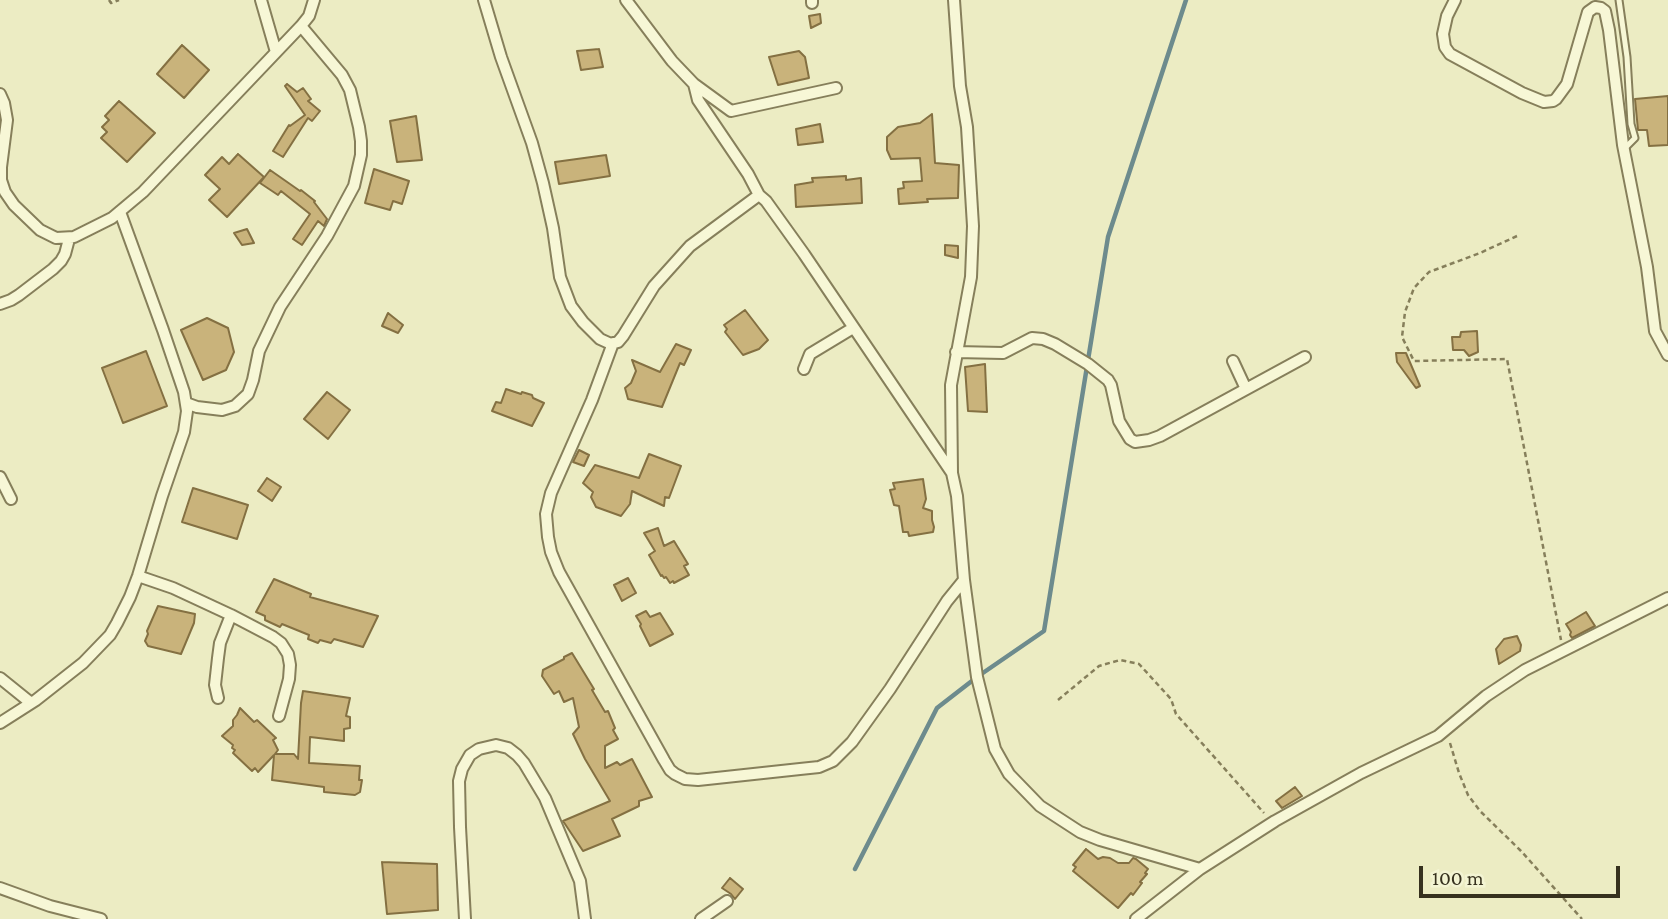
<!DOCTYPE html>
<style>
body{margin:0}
#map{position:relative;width:1668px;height:919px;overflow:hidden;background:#ececc3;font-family:"Crimson Pro",serif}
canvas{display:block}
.scale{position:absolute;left:1419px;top:866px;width:201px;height:32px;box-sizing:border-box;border:4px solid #36311e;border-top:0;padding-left:9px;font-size:21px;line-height:24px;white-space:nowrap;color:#36311e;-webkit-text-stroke:5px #f3f4d3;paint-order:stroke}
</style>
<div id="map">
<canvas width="1668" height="919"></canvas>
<div class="scale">100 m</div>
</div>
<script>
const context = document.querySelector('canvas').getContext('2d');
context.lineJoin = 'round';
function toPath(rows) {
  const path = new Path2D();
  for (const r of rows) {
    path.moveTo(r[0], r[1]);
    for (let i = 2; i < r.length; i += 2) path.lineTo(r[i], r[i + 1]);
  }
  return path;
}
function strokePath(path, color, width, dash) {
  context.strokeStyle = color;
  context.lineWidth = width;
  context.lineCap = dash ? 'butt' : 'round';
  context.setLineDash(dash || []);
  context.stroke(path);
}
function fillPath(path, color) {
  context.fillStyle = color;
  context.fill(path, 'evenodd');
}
const stream = toPath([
 [855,869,937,708,977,677,1044,631,1108,237,1186,0]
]);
const building = toPath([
 [820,14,821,23,811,28,809,16,820,14],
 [182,45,209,70,184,98,157,74,182,45],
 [599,49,603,67,581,70,577,51,599,49],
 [799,51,805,57,809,78,778,85,769,57,799,51],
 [287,84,297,92,303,88,311,99,308,101,320,111,312,121,308,118,283,157,273,151,289,125,290,126,305,115,285,86,287,84],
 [1668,96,1668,145,1649,146,1647,130,1638,130,1635,99,1668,96],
 [119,101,155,133,127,162,101,138,107,132,102,127,109,120,105,116,119,101],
 [932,114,935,163,959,165,958,198,927,199,928,202,899,204,898,189,904,188,903,182,922,181,920,158,891,159,887,150,887,137,898,127,920,123,932,114],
 [416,116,422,160,397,162,390,121,416,116],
 [820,124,823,142,798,145,796,129,820,124],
 [238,154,264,177,227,217,209,200,220,189,205,175,222,157,229,164,238,154],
 [606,155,610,176,559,184,555,162,606,155],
 [374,169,409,181,402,204,393,201,390,210,365,203,374,169],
 [270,170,300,191,301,190,315,201,314,202,327,219,324,226,318,221,302,245,293,239,310,214,281,191,278,195,260,183,270,170],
 [846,176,846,180,861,178,862,203,796,207,795,185,813,182,812,178,846,176],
 [247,229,254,243,242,245,234,233,247,229],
 [945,245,958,246,958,258,945,255,945,245],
 [745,310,768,340,759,349,743,355,725,332,727,329,724,325,745,310],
 [388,313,403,325,398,333,382,326,388,313],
 [207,318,228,328,234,352,226,370,203,380,181,330,207,318],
 [1477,331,1478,352,1469,356,1464,350,1453,350,1452,337,1460,337,1461,332,1477,331],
 [676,344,691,350,684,365,680,363,662,407,628,399,625,388,631,383,636,371,632,360,660,372,676,344],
 [146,351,167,406,123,423,102,368,146,351],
 [1396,353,1406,353,1420,386,1416,388,1397,362,1396,353],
 [985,364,987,412,968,411,965,367,985,364],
 [506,389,521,394,522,392,532,395,533,398,544,403,532,426,492,411,496,402,501,403,506,389],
 [327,392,350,410,328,439,304,419,327,392],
 [579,450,589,455,584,466,573,462,579,450],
 [649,454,681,466,669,498,665,497,664,506,632,491,630,504,621,516,596,507,591,497,593,492,583,483,595,465,639,478,649,454],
 [267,478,281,487,272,501,258,491,267,478],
 [923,479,926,499,923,508,932,511,932,520,934,527,933,532,909,536,908,532,903,532,899,506,894,505,890,490,895,489,893,483,923,479],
 [193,488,248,505,237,539,182,522,193,488],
 [658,528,664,546,674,541,688,564,684,566,689,575,674,583,673,581,670,583,666,577,664,578,662,575,661,576,649,555,655,551,644,533,658,528],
 [628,578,636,593,622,601,614,585,628,578],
 [274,579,311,594,310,597,378,616,363,647,334,639,331,643,320,640,318,643,308,639,309,635,282,624,280,627,265,620,265,616,256,612,274,579],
 [158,606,195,614,194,623,181,654,148,646,145,641,148,634,147,631,158,606],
 [646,611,650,617,660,613,673,634,650,646,640,626,641,624,636,616,646,611],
 [1586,612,1595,626,1572,638,1570,635,1571,632,1566,624,1586,612],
 [1517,636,1521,645,1520,651,1499,664,1496,649,1504,639,1517,636],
 [572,653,594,689,592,690,605,712,608,711,615,728,613,730,618,739,605,746,605,768,617,762,620,765,632,759,652,797,639,801,639,806,612,819,620,836,583,851,563,821,610,801,585,759,573,734,579,727,573,698,564,702,559,691,554,694,542,676,543,670,564,659,564,657,572,653],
 [303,691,350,698,346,716,350,717,350,728,344,729,344,741,310,737,309,763,360,766,359,780,362,780,360,792,355,795,324,792,324,787,272,780,274,755,258,772,255,768,252,771,233,753,235,750,232,748,233,745,222,736,233,726,233,720,237,715,240,708,254,722,257,720,276,738,273,740,278,750,275,754,294,754,298,759,301,703,303,691],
 [1295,787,1302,796,1282,808,1276,801,1295,787],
 [1086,849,1098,859,1103,857,1110,858,1118,863,1129,863,1133,858,1136,859,1148,869,1145,873,1147,874,1140,882,1142,883,1133,895,1131,893,1118,908,1073,871,1076,867,1073,865,1086,849],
 [382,862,437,864,438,910,387,914,382,862],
 [730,878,743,889,735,899,731,894,722,888,730,878]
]);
const path = toPath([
 [109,0,111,3,119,0],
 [1517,236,1480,253,1429,272,1414,288,1405,312,1402,337,1414,361,1507,359,1561,640],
 [1058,700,1099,666,1120,660,1139,664,1171,699,1176,714,1264,813],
 [1450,743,1459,773,1468,795,1480,811,1521,851,1582,919]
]);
const service = toPath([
 [1619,0,1627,57,1631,124,1635,138,1624,149]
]);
const minor = toPath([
 [261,0,276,52],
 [484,0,501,57,532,143,543,183,553,228,560,277,571,306,583,322,600,339,611,344,618,342,623,336,654,286,690,246,759,195,766,201,804,254,952,473,957,496,964,580,977,677,995,749,1009,774,1040,806,1080,832,1100,840,1200,869],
 [626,0,672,61,694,84,698,100,748,174,759,195],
 [812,0,812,3],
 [1455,0,1447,16,1443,34,1445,47,1450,54,1522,93,1544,102,1553,101,1556,99,1567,84,1588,12,1595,7,1601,8,1605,11,1609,30,1623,145,1647,267,1655,331,1668,355],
 [694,84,731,111,836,88],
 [0,94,4,103,7,120,1,167,1,180,5,192,14,205,40,230,56,238,74,237,112,218,143,192,301,26,309,16,314,0],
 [0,304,11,300,19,295,53,269,61,261,65,254,69,239],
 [613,343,592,400,551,493,546,514,548,537,551,552,559,572,664,760,670,770,675,774,685,779,698,780,800,769,819,767,833,761,852,742,890,689,947,601,964,580],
 [956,352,1003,353,1032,338,1043,339,1055,344,1088,364,1108,380,1111,385,1119,421,1130,439,1135,442,1149,440,1160,436,1305,357],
 [1233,361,1246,389],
 [804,369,810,354,853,328],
 [186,403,197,407,222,410,235,406,248,394,253,380,259,351,280,307,327,236,354,186,361,155,361,141,359,127,350,90,342,75,301,26],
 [952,473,951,385,971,277,973,226,967,127,960,86,954,0],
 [0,477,11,499],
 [138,576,173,588,231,615,273,637,281,643,288,654,290,665,289,679,279,716],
 [0,678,31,703],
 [218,698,215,685,218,658,220,643,231,615],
 [0,723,36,700,83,663,110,635,117,623,130,597,138,576,162,496,184,432,187,411,184,392,163,330,120,212],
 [0,888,50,906,101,919],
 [465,919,460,827,459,781,462,769,470,755,479,749,496,745,508,748,517,755,524,763,545,798,580,881,585,919],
 [701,919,727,901],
 [1136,919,1200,869,1275,821,1361,773,1438,736,1486,696,1525,670,1668,598]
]);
strokePath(stream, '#6d8b8d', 4.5);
fillPath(building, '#c9b37b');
strokePath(building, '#847042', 2);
strokePath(service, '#867f5b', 9);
strokePath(minor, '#867f5b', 14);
strokePath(path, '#867f5b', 2.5, [5, 3.5]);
strokePath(service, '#f7f7d6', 5);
strokePath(minor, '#f7f7d6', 10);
</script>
